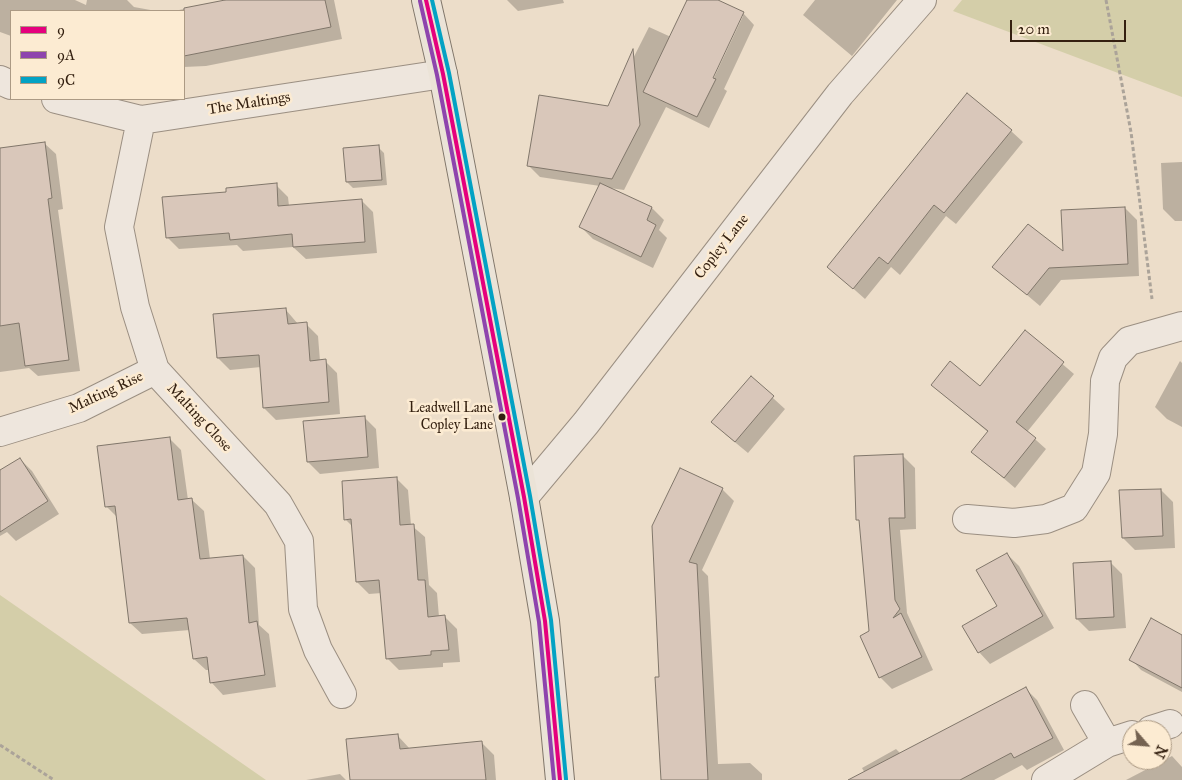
<!DOCTYPE html>
<style>
body{margin:0}
#map{position:relative;width:1182px;height:780px;overflow:hidden;background:#ecddc9;font-family:"IM FELL Great Primer",serif}
canvas{display:block}
.legend{position:absolute;left:10px;top:10px;width:175px;height:90px;box-sizing:border-box;background:#fcebd2;border:1px solid #ac9a84;margin:0;padding:6px 9px;list-style:none;font-size:15px;color:#342010}
.legend li{display:flex;align-items:center;gap:10px;height:25px}
.legend b{width:25px;border:1px solid #ac9a84}
.north{position:absolute;left:1122px;top:720px;width:50px;height:50px;box-sizing:border-box;background:#fcebd2;border:1px solid #ac9a84;border-radius:50%;rotate:117deg;font-size:14px;font-weight:700;line-height:20px;text-align:center;color:#342010}
.north::after{content:'';display:block;margin:auto;width:18px;height:22px;background:#746251;clip-path:polygon(50% 0,100% 100%,50% 72%,0 100%)}
.scale{position:absolute;left:1010px;top:20px;width:116px;height:22px;box-sizing:border-box;border:2px solid #342010;border-top:0;padding-left:6px;font-size:15px;line-height:18px;white-space:nowrap;color:#342010;-webkit-text-stroke:4px #fcebd2;paint-order:stroke}
</style>
<div id="map">
<canvas width="1182" height="780"></canvas>
<ul class="legend">
<li><b style="height:6px;background:#e5007d"></b>9</li>
<li><b style="height:6px;background:#8e44ad"></b>9A</li>
<li><b style="height:6px;background:#03a2c4"></b>9C</li>
</ul>
<div class="north">N</div>
<div class="scale">20 m</div>
</div>
<script>
const context = document.querySelector('canvas').getContext('2d');
context.lineJoin = 'round';
function fillPath(path, color) {
  context.fillStyle = color;
  context.fill(path, 'evenodd');
}
function toPath(rows) {
  const path = new Path2D();
  for (const r of rows) {
    path.moveTo(r[0], r[1]);
    for (let i = 2; i < r.length; i += 2) path.lineTo(r[i], r[i + 1]);
  }
  return path;
}
function strokePath(path, color, width, dash) {
  context.strokeStyle = color;
  context.lineWidth = width;
  context.lineCap = dash ? 'butt' : 'round';
  context.setLineDash(dash || []);
  context.stroke(path);
}
function drawText(font, color, halo, rows, align = 'center') {
  context.font = font + ' "IM FELL Great Primer",serif';
  context.lineWidth = 5;
  context.setLineDash([]);
  context.textBaseline = 'middle';
  context.strokeStyle = halo;
  context.fillStyle = color;
  for (const [text, x, y, turn = 0] of rows) {
    context.save();
    context.translate(x, y);
    context.rotate((+turn || 0) * Math.PI / 180);
    context.textAlign = isNaN(turn) ? turn : align;
    if (halo) context.strokeText(text, 0, 0);
    context.fillText(text, 0, 0);
    context.restore();
  }
}
const green = toPath([
 [962,0,1182,0,1182,97,953,11],
 [0,595,266,780,0,780]
]);
const shadow = toPath([
 [0,0,75,0,86,5,87,0,127,0,134,7,156,11,179,10,229,0,334,0,342,39,206,66,184,67,184,11,11,11,11,36,0,32],
 [563,0,564,3,518,11,507,0],
 [688,0,715,0,743,13,754,25,724,89,727,91,709,128,666,107,624,190,610,188,652,208,664,220,659,230,667,238,653,268,593,239,581,227,600,186,540,177,528,165,608,108,649,27,671,37],
 [740,16,743,16,711,84,709,83],
 [815,0,897,0,852,56,803,15],
 [1011,131,1023,142,956,224,946,216,900,275,891,267,865,299,829,267],
 [44,143,56,154,63,209,58,210,80,371,38,376,29,368,0,372,0,149],
 [378,147,384,153,387,185,353,188,347,182],
 [1182,162,1182,221,1175,221,1163,209,1161,163],
 [276,185,288,197,289,206,361,200,373,212,377,253,306,259,293,247,243,251,237,245,179,249,167,237,228,193],
 [1125,208,1137,220,1139,276,1061,280,1040,306,994,267,1064,254],
 [286,310,298,324,306,324,318,336,320,361,325,361,337,373,340,414,276,420,264,408,261,367,230,370,218,358],
 [1025,332,1074,374,1027,432,1046,449,1015,488,973,452,989,433,932,385,980,387],
 [1180,361,1182,363,1182,427,1167,419,1155,407],
 [751,378,785,409,748,453,725,434],
 [364,417,376,429,379,468,320,474,308,462],
 [169,438,181,450,188,500,192,500,204,511,210,559,243,556,255,568,259,625,269,634,276,687,223,695,212,683,210,670,206,670,194,659,190,630,142,634,130,623,118,518,106,506],
 [903,456,915,468,916,529,900,530,907,613,933,670,892,689,880,677,870,632,860,522,858,519],
 [20,459,32,471,59,514,16,541,7,532,0,536,0,472],
 [396,478,408,490,411,525,425,537,429,585,437,593,439,617,445,617,457,629,460,662,443,663,443,667,399,670,387,658,382,593,369,594,357,582,353,527,346,520],
 [722,489,734,501,702,570,708,576,718,764,750,763,762,774,762,780,662,780,660,678,654,526],
 [1161,490,1173,502,1175,548,1135,550,1123,538],
 [1007,554,1019,566,1054,628,990,664,979,652,999,607],
 [1110,562,1122,574,1126,628,1089,631,1077,619],
 [1182,636,1182,692,1141,670,1131,659],
 [1025,688,1037,700,1064,750,1027,770,1022,765,994,780,869,780,862,768,896,749,901,754],
 [398,736,410,749,482,743,494,755,496,780,351,780],
 [1172,756,1182,767,1182,780,1126,780],
 [340,774,346,780,306,780]
]);
const building = toPath([
 [225,0,325,0,331,27,184,56,184,8,225,0],
 [687,0,718,0,744,12,713,78,716,79,697,117,643,92,687,0],
 [633,49,640,125,612,179,527,166,539,95,608,106,633,49],
 [967,93,1012,130,944,213,934,205,888,264,879,257,853,289,827,267,967,93],
 [45,142,52,198,48,199,69,360,25,366,19,323,0,326,0,148,45,142],
 [379,145,382,180,346,182,343,148,379,145],
 [277,183,278,206,362,199,365,242,293,247,292,234,230,240,229,233,166,238,162,197,226,192,226,188,277,183],
 [600,183,652,207,647,220,656,225,641,257,579,227,600,183],
 [1125,207,1128,264,1049,268,1027,295,992,267,1028,224,1063,251,1061,210,1125,207],
 [286,308,288,324,307,322,310,361,326,359,329,402,263,408,259,355,217,358,213,314,286,308],
 [1025,330,1064,362,1016,422,1036,438,1004,478,971,452,988,431,931,385,950,361,980,386,1025,330],
 [751,376,774,396,735,442,711,422,751,376],
 [365,416,368,457,307,462,303,421,365,416],
 [170,437,178,500,192,498,200,559,243,555,249,623,257,621,265,675,210,683,207,657,193,659,187,618,129,623,115,506,105,507,97,446,170,437],
 [903,454,905,518,889,518,895,600,900,609,893,618,901,613,922,657,879,678,860,636,869,631,859,520,856,520,854,456,903,454],
 [20,458,48,501,0,532,0,470,20,458],
 [680,468,723,488,689,562,697,564,708,780,661,780,655,677,659,677,652,526,680,468],
 [397,477,400,525,414,524,418,580,425,580,428,617,445,615,449,650,431,651,431,655,386,659,379,580,356,582,351,519,344,520,342,481,397,477],
 [1161,489,1163,536,1122,538,1119,490,1161,489],
 [1007,553,1043,616,978,653,962,626,997,606,976,570,1007,553],
 [1111,561,1114,617,1076,619,1073,563,1111,561],
 [1151,618,1182,635,1182,688,1129,660,1151,618],
 [1026,687,1053,738,1014,758,1011,753,960,780,848,780,1026,687],
 [398,734,400,749,482,741,486,780,350,780,346,739,398,734]
]);
const path = toPath([
 [1106,0,1131,132,1152,299],
 [0,745,54,780]
]);
const minor = toPath([
 [0,80,11,85],
 [56,99,141,120,443,74],
 [141,120,119,227,135,307,155,370,278,504,299,541,303,609,318,650,342,694],
 [0,432,79,408,155,370],
 [967,519,1014,523,1046,519,1074,508,1096,473,1103,434,1105,381,1113,358,1129,341,1182,326],
 [1085,705,1107,743],
 [1151,730,1170,724],
 [1046,780,1107,743,1132,735]
]);
const tertiary = toPath([
 [524,497,586,423,840,94,922,0]
]);
const primary = toPath([
 [426,0,443,74,524,497,545,621,560,780]
]);
const bus1 = toPath([
 [426,0,443,74,524,497,545,621,560,780]
]);
const bus2 = toPath([
 [420,1,437,75,518,498,539,622,554,780]
]);
const bus3 = toPath([
 [432,0,449,73,530,496,551,620,566,779]
]);
const markers = [
 [502,417,4.5,"#342010"]
];
const busNames = [
 ["Leadwell Lane",493,409],
 ["Copley Lane",493,426]
];
const streetNames = [
 ["The Maltings",249,104,-9],
 ["Copley Lane",722,247,-52],
 ["Malting Rise",106,393,-25],
 ["Malting Close",199,418,47]
];
fillPath(green, '#d4cea9');
fillPath(shadow, '#0003');
fillPath(building, '#d9c7ba');
strokePath(building, '#80766a', 1);
strokePath(minor, '#9b8f82', 30);
strokePath(tertiary, '#9b8f82', 30);
strokePath(primary, '#80766a', 30);
strokePath(path, '#aba399', 3, [4, 2.5]);
strokePath(minor, '#eee6dd', 28);
strokePath(tertiary, '#eee6dd', 28);
strokePath(primary, '#ebe3d7', 28);
strokePath(bus1, '#e5007d', 4);
strokePath(bus2, '#8e44ad', 4);
strokePath(bus3, '#03a2c4', 4);
for (const [x, y, r, color] of markers) {
  const dot = new Path2D();
  dot.arc(x, y, r, 0, 2 * Math.PI);
  context.fillStyle = color;
  context.fill(dot);
  strokePath(dot, '#fcebd2', 2);
}
drawText('14px', '#342010', '#fcebd2', busNames, 'right');
drawText('15px', '#342010', '#fcebd2', streetNames);
</script>
